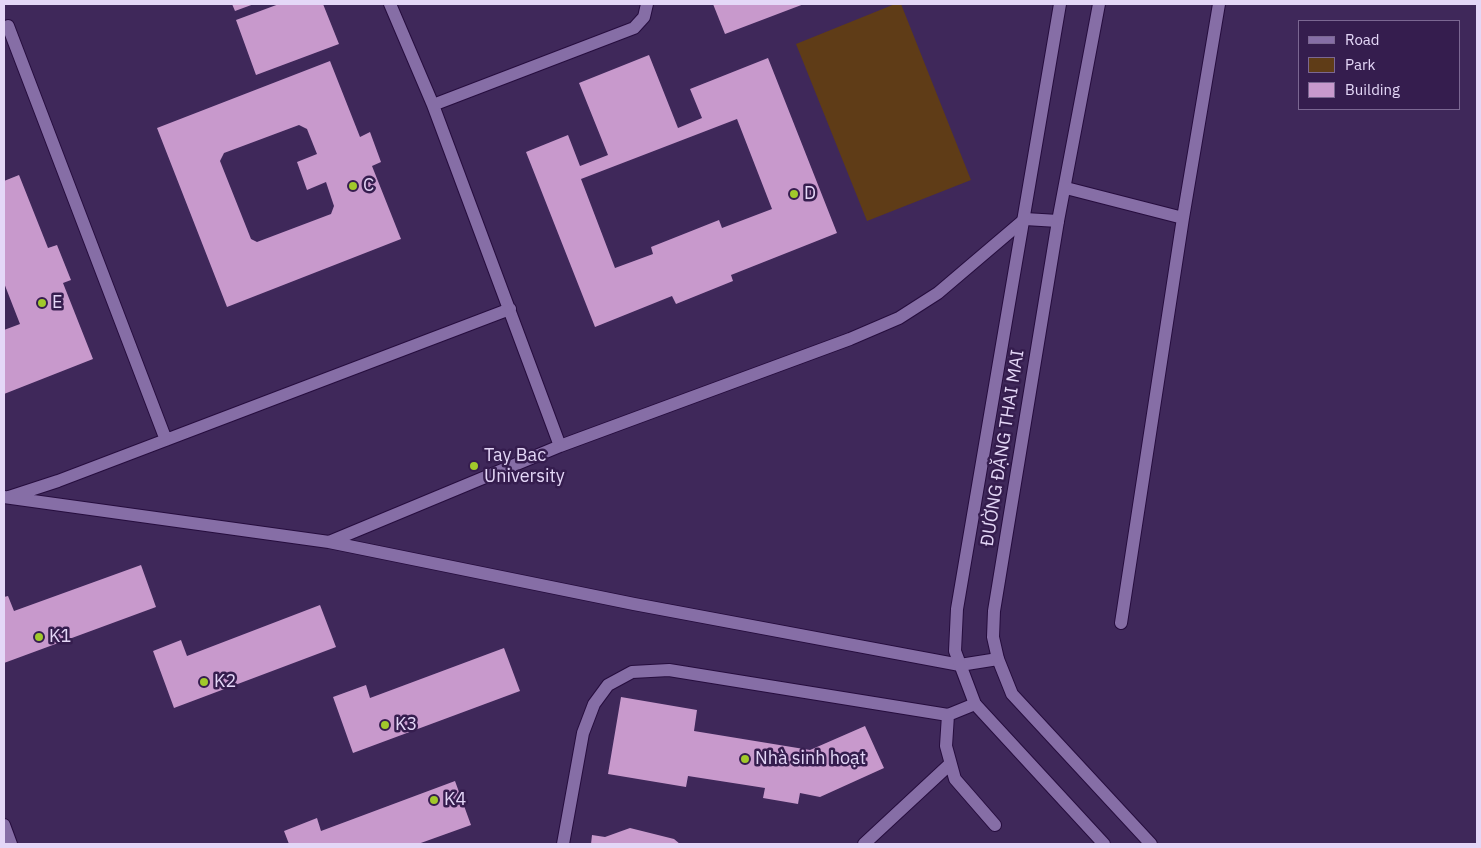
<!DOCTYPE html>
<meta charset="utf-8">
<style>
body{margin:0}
#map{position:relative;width:1481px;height:848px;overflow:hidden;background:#3f285a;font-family:"IBM Plex Sans",sans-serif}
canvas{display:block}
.frame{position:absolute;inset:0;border:5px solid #e4d7f7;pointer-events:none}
.legend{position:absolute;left:1298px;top:20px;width:162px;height:90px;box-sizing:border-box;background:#351d4e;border:1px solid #7b6792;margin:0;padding:6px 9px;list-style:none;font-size:15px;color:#e4d7f7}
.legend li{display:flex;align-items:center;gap:10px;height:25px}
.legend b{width:25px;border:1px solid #7b6792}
</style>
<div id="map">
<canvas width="1481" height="848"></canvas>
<div class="frame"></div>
<ul class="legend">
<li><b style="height:6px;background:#866ea6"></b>Road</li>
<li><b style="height:14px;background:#5f3c17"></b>Park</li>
<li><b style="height:14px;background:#c899cc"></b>Building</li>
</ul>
</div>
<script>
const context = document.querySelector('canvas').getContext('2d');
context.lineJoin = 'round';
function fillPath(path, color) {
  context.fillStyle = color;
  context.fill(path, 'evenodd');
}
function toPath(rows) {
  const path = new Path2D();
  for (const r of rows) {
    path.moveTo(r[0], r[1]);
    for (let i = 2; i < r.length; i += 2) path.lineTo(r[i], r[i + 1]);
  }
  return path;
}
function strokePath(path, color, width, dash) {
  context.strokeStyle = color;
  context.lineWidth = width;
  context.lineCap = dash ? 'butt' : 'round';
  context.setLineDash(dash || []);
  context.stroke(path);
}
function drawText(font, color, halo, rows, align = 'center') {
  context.font = font + ' "IBM Plex Sans",sans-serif';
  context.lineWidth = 5;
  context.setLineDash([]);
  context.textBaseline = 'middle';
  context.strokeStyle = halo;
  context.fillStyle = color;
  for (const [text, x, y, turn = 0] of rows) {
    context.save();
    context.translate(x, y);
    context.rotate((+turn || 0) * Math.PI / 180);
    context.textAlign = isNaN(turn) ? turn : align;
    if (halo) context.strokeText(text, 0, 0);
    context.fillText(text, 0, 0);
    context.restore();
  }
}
const green = toPath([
 [895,4,901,4,971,180,867,221,796,44]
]);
const building = toPath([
 [232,4,254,4,235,11],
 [279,4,323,4,339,44,256,75,236,20],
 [713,4,804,4,725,34],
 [649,55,678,128,702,118,690,89,768,58,837,233,731,275,733,281,676,304,672,296,595,327,526,152,568,135,580,166,608,155,579,83],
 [737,119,772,209,722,228,719,220,651,247,653,254,615,268,581,179],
 [330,61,360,137,370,132,381,162,372,166,401,239,227,307,157,128],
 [299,125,307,129,317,154,297,162,307,190,326,182,334,206,331,214,257,242,251,239,220,161,224,153],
 [19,175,48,248,57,245,71,280,63,283,93,359,4,394,4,330,20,324,4,283,4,181],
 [141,565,156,607,4,663,4,597,8,596,14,611],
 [320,605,336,647,174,708,153,651,181,640,187,656],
 [504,648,520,691,353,753,333,697,366,685,370,698],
 [621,697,697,710,694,731,810,750,865,726,884,768,820,797,800,793,798,804,763,798,765,788,688,776,686,787,608,774],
 [455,781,471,825,418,844,289,844,284,831,317,818,321,831],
 [630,828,674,839,680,844,591,844,592,835,605,837]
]);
const service = toPath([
 [390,4,433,105,560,446],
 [8,26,166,440],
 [433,105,634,28,644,17,647,4],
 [4,497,329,542,634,604,960,665],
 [9,497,58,481,510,309],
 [329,542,560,446,850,339,899,318,938,293,1025,219],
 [948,715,946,746,955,779,995,825],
 [563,844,583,733,594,704,608,685,632,672,669,670,948,715,975,704],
 [864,844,949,765]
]);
const minor = toPath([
 [1066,188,1183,218],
 [1025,219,1058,221],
 [1121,623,1183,218,1219,4],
 [960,665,998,659],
 [4,825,11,844]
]);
const tertiary = toPath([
 [1060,4,957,609,955,651,975,704,1104,844],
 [1099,4,1058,221,994,611,993,637,998,659,1012,694,1151,844]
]);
const markers = [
 [353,186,5,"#a1c92b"],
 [794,194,5,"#a1c92b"],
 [42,303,5,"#a1c92b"],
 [474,466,5,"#a1c92b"],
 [39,637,5,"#a1c92b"],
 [204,682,5,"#a1c92b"],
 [385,725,5,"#a1c92b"],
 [745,759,5,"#a1c92b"],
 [434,800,5,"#a1c92b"]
];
const poiNames = [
 ["C",363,186],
 ["D",804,194],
 ["E",52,303],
 ["Tay Bac",484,456],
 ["University",484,477],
 ["K1",49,637],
 ["K2",214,682],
 ["K3",395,725],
 ["Nhà sinh hoạt",755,759],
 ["K4",444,800]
];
const streetNames = [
 ["ĐƯỜNG ĐẶNG THAI MAI",1003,448,-81]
];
fillPath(green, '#5f3c17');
fillPath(building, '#c899cc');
strokePath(service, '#260d3e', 14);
strokePath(minor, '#260d3e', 14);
strokePath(tertiary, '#260d3e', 14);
strokePath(service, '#866ea6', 12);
strokePath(minor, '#866ea6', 12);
strokePath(tertiary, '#866ea6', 12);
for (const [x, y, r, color] of markers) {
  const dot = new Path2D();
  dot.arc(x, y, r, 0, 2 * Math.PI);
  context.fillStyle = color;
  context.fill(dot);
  strokePath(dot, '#351d4e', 2);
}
drawText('18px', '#e4d7f7', '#351d4e', poiNames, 'left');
drawText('18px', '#e4d7f7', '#351d4e', streetNames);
</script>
